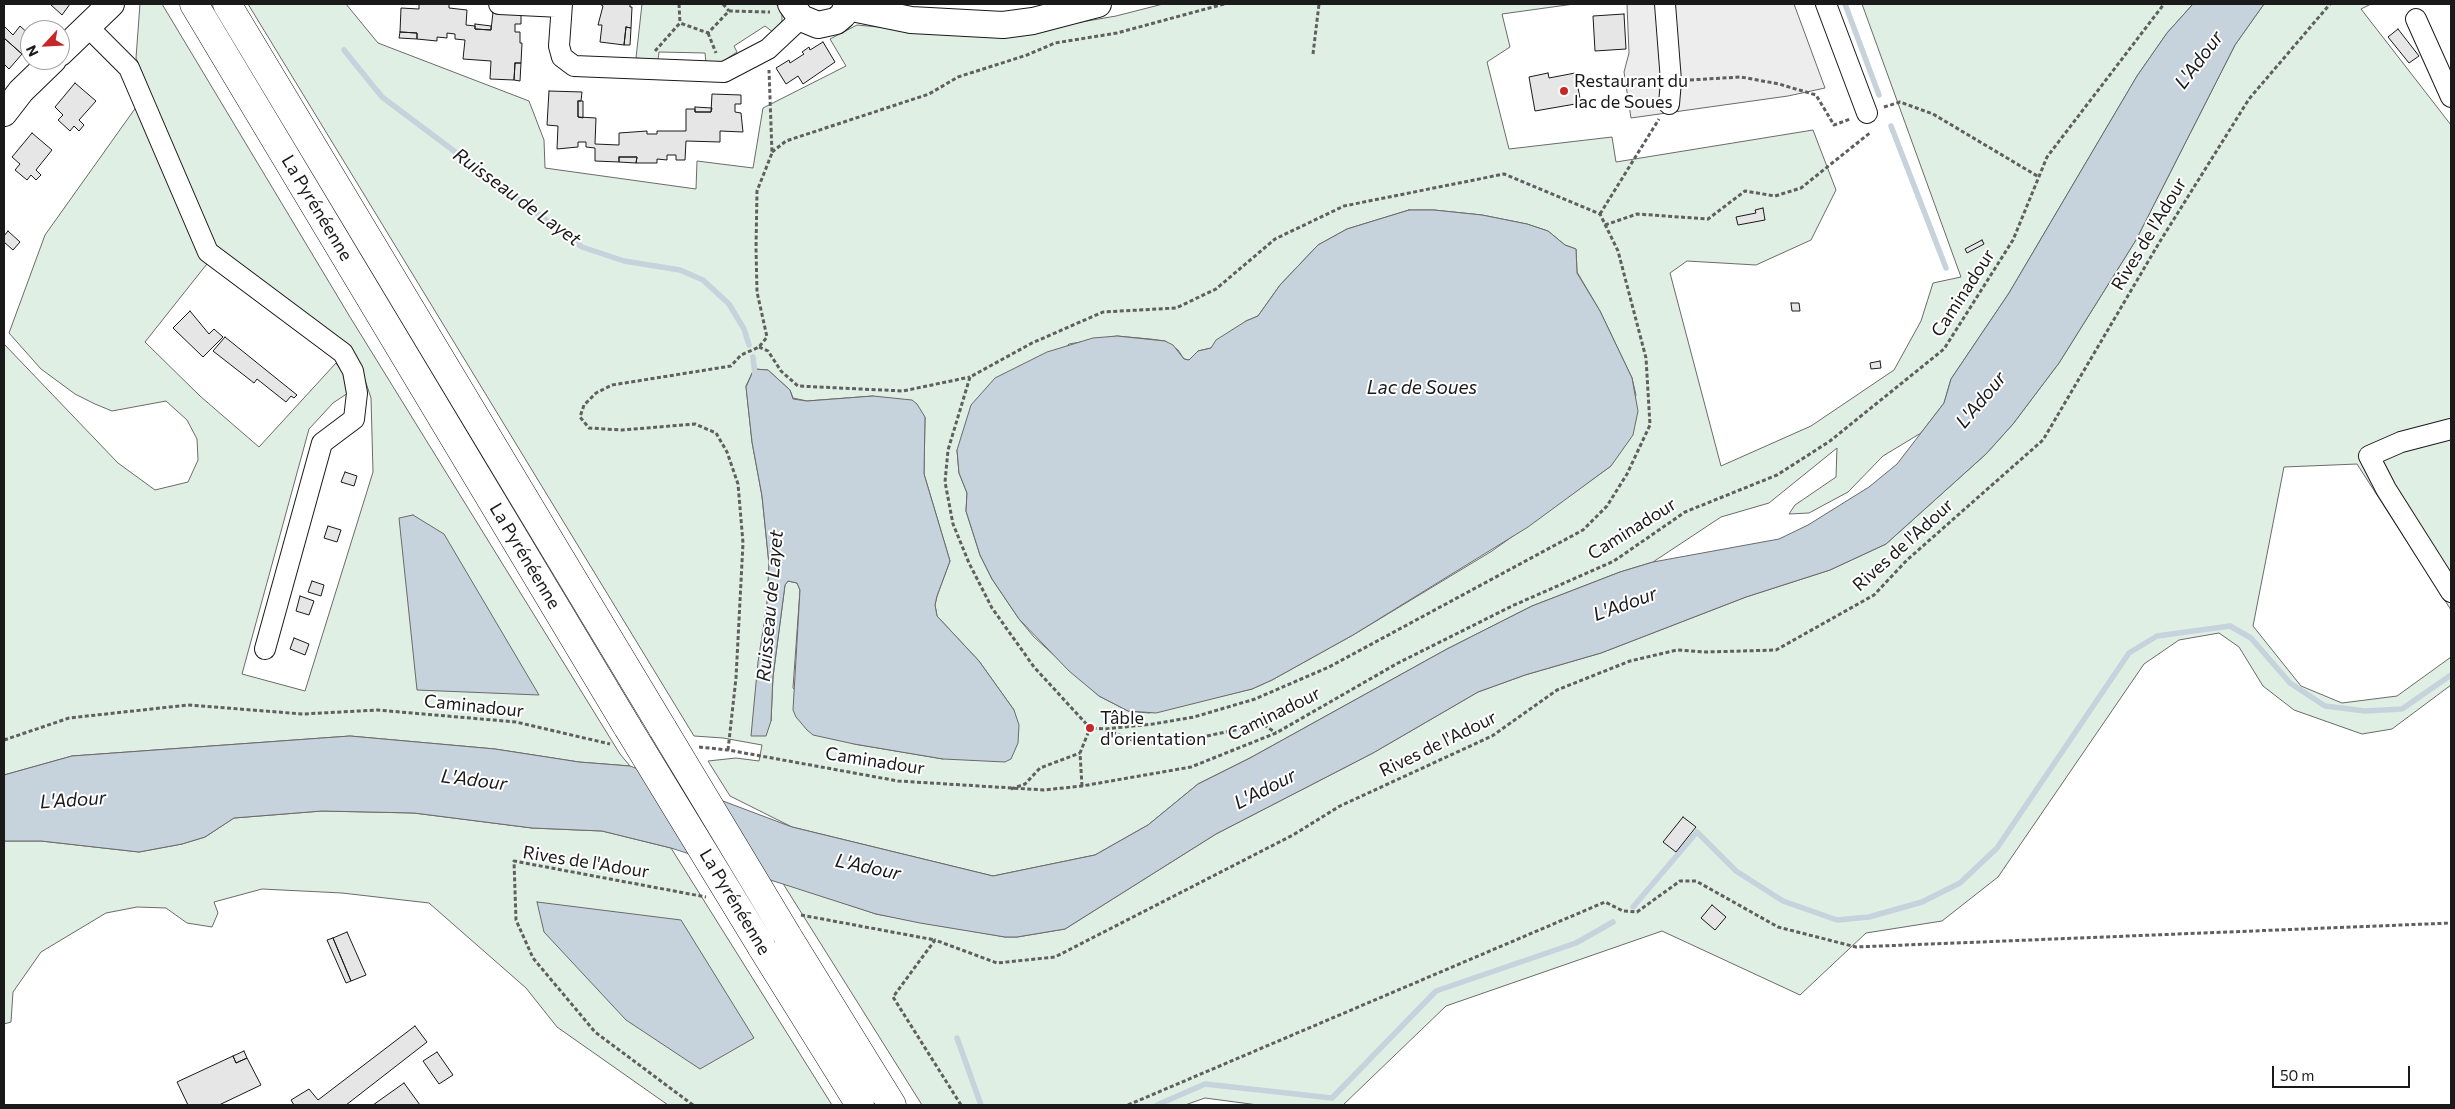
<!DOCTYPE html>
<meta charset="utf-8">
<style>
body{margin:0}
#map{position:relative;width:2455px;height:1109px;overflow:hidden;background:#fff;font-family:Commissioner,sans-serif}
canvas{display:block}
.frame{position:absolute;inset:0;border:5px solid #1a1a1a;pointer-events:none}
.north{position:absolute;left:20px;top:20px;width:50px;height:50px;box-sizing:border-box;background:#fff;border:1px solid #a3a3a3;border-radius:50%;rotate:245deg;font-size:14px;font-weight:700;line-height:20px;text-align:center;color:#1a1a1a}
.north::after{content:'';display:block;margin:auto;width:18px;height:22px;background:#c62828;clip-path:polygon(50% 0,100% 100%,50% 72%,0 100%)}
.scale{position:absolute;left:2272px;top:1066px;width:138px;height:22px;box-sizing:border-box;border:2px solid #1a1a1a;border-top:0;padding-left:6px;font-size:15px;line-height:18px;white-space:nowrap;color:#1a1a1a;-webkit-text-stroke:4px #fff;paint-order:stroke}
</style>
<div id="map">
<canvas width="2455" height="1109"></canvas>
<div class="frame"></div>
<div class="north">N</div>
<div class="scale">50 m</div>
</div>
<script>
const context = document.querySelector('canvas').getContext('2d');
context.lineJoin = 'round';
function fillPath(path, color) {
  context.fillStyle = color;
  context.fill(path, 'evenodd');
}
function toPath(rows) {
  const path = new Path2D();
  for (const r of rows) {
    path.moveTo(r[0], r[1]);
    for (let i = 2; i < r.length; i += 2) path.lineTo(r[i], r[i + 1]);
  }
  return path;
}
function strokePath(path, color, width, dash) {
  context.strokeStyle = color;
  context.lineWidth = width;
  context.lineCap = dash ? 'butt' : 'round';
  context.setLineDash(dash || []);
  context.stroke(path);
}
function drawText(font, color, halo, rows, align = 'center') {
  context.font = font + ' Commissioner,sans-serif';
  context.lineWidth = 4;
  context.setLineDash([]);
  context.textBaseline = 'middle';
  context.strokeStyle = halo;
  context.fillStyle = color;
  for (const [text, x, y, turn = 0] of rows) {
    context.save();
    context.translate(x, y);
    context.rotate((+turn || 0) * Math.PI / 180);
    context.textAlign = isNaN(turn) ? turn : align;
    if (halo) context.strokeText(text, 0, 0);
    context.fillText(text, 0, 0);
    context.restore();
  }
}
const green = toPath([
 [140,4,162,4,350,317,620,754,630,766,579,762,495,749,350,736,72,756,4,775,4,344,118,463,155,490,188,482,198,460,197,439,187,420,166,401,112,411,95,404,75,394,41,369,9,333,45,235,149,89,136,58,140,4],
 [218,250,353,358,364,377,371,398,373,472,305,691,242,674,309,429,333,403,348,393,346,377,336,363,259,447,200,396,145,342,218,250],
 [248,4,346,4,378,43,529,101,544,140,545,168,696,189,697,161,753,168,763,108,846,66,830,39,857,25,976,36,1035,30,1116,16,1163,4,1574,4,1502,14,1510,47,1487,62,1509,149,1612,137,1616,162,1813,130,1836,190,1811,240,1756,265,1687,261,1670,273,1721,466,1811,426,1894,370,1921,321,1933,283,1961,277,1862,4,2193,4,2167,33,2137,76,2009,293,1951,379,1944,403,1921,433,1883,456,1848,492,1809,513,1789,514,1795,505,1836,477,1837,448,1769,503,1721,517,1653,562,1620,572,1532,606,1447,649,1250,758,1198,784,1148,825,1095,855,993,876,792,827,730,796,708,761,736,758,759,761,762,745,723,738,694,736,248,4],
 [1409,210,1434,210,1482,215,1527,224,1548,231,1565,245,1576,249,1577,272,1600,311,1632,378,1636,395,1611,466,1492,551,1353,635,1272,680,1252,689,1149,713,1128,711,1099,696,1034,637,1019,619,992,579,980,555,966,511,967,493,959,473,957,450,1069,344,1117,336,1150,339,1165,341,1178,350,1184,359,1189,360,1198,351,1211,348,1246,321,1258,316,1280,285,1318,245,1347,229,1409,210],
 [754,369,768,370,790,390,793,398,807,401,873,396,925,417,924,474,950,561,937,596,935,605,937,616,979,661,1014,710,943,759,854,744,793,688,800,590,797,583,788,581,785,585,773,677,771,721,767,604,769,564,762,496,752,442,746,386,754,369],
 [642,4,775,4,782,8,782,21,774,33,765,26,734,46,737,52,722,62,706,63,705,53,659,52,658,60,636,58,642,4],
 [2264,4,2371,4,2361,9,2451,125,2451,610,2357,464,2284,467,2253,626,2301,686,2342,703,2397,696,2451,657,2451,685,2392,729,2362,734,2294,710,2263,686,2239,647,2219,633,2179,640,2144,664,1998,877,1942,921,1866,933,1800,995,1662,931,1446,1006,1343,1105,1258,1105,1205,1098,1185,1105,922,1105,782,882,876,914,1005,937,1017,937,1065,929,1216,834,1373,753,1478,692,1525,675,1601,653,1746,597,1830,570,1886,544,1986,454,2013,424,2059,363,2136,240,2235,45,2264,4],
 [322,811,414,813,532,828,602,831,671,848,832,1105,668,1105,557,1027,526,988,429,903,342,893,262,889,214,902,218,913,212,927,187,923,166,908,137,907,106,913,41,952,13,992,11,1022,4,1024,4,841,41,841,139,852,182,844,205,837,234,818,322,811]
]);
const parking = toPath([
 [1627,4,1794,4,1825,88,1788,96,1631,118,1624,72,1629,53,1627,4]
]);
const water = toPath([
 [2193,4,2264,4,2235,45,2136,240,2059,363,2013,424,1986,454,1886,544,1830,570,1746,597,1601,653,1525,675,1478,692,1373,753,1216,834,1065,929,1017,937,1005,937,920,923,876,914,671,848,602,831,532,828,414,813,322,811,234,818,205,837,182,844,139,852,41,841,4,841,4,775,72,756,350,736,495,749,579,762,630,766,792,827,993,876,1095,855,1148,825,1198,784,1250,758,1447,649,1532,606,1620,572,1653,562,1779,539,1808,525,1869,487,1897,464,1944,403,1951,379,2009,293,2137,76,2167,33,2193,4],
 [1409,210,1434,210,1482,215,1527,224,1548,231,1565,245,1576,249,1577,273,1600,311,1632,378,1638,411,1633,435,1611,466,1528,527,1353,635,1272,680,1252,689,1156,713,1128,711,1099,696,1069,671,1019,619,992,579,980,555,966,511,967,493,959,473,957,450,971,405,995,378,1047,352,1093,338,1117,336,1165,341,1173,345,1184,359,1189,360,1198,351,1211,348,1216,340,1246,321,1258,316,1280,285,1318,245,1347,229,1409,210],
 [754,369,768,370,790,390,793,399,807,401,873,396,912,400,917,404,925,417,924,474,950,561,937,596,935,605,937,616,979,661,1014,710,1019,725,1018,743,1011,759,1005,762,943,759,854,744,813,735,807,730,796,717,793,710,800,590,797,583,788,581,785,585,773,676,771,721,766,736,751,736,758,662,767,604,769,564,762,496,752,442,746,387,754,369],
 [413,515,444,534,539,695,417,690,399,518,413,515],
 [537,902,681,920,754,1038,700,1069,626,1020,544,932,537,902]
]);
const stream = toPath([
 [1845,4,1879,95],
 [344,50,382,97,582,247,624,261,680,270,703,280,729,304,744,329,749,345],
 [1891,126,1946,268],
 [753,357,755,375],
 [1633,907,1697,832,1736,871,1783,901,1837,920,1869,917,1922,902,1960,883,1997,848,2129,653,2157,636,2230,626,2251,638,2290,683,2325,706,2365,711,2402,709,2451,675],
 [957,1038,981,1105],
 [1157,1105,1205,1084,1332,1098,1436,991,1576,943,1613,922]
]);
const building = toPath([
 [50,4,70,4,62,15,50,4],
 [419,4,449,4,449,8,467,10,466,25,475,26,475,29,491,30,493,12,521,15,521,24,515,24,515,32,520,32,520,43,522,43,521,63,515,63,514,80,490,79,491,61,463,59,465,40,455,39,455,34,447,33,447,38,437,37,437,41,417,39,417,33,400,32,401,8,419,9,419,4],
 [600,4,630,4,630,7,632,7,631,28,626,27,624,45,600,42,602,25,598,25,603,6,600,4],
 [1624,14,1626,49,1595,51,1593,16,1624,14],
 [475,24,491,26,491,30,475,29,475,24],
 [4,26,13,35,20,26,30,35,30,45,22,54,4,38,4,26],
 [626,27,631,28,630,45,624,45,626,27],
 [2398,29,2419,56,2409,63,2388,37,2398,29],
 [400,32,417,33,417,39,399,38,400,32],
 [4,38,22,54,9,69,4,64,4,38],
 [823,42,835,62,803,84,798,76,786,84,776,68,789,60,790,63,804,54,802,52,809,47,810,50,823,42],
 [515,63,521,63,520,81,514,80,515,63],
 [1548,73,1549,78,1575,73,1581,103,1535,111,1529,77,1548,73],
 [75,83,96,101,79,120,84,125,79,131,74,126,70,131,58,120,63,115,55,107,75,83],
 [549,91,582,92,581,101,578,101,578,117,596,118,595,144,619,145,619,133,647,131,647,134,657,134,657,131,686,131,686,109,695,109,695,112,711,112,712,94,741,95,741,104,735,104,735,112,741,113,743,132,720,131,720,142,686,141,685,160,676,160,676,155,667,155,667,160,657,159,657,163,636,163,637,157,619,157,619,162,595,161,595,148,586,147,586,142,578,142,578,147,557,149,558,126,547,125,549,91],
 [578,101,583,101,583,118,578,117,578,101],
 [695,107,712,108,711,112,695,112,695,107],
 [32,133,52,150,36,170,41,175,36,180,31,175,27,180,15,170,20,164,12,157,32,133],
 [619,157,637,157,636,163,619,162,619,157],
 [1763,208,1765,220,1738,225,1736,217,1756,213,1755,210,1763,208],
 [8,231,20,242,13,250,4,242,4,236,8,231],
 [1982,240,1984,244,1967,253,1965,249,1982,240],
 [1791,303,1799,303,1800,311,1792,311,1791,303],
 [190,311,209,334,214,329,223,337,203,357,173,328,190,311],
 [225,337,297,395,294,398,291,396,286,402,257,379,254,383,213,351,225,337],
 [1880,361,1881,368,1871,369,1870,363,1880,361],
 [345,472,357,476,354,486,341,482,345,472],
 [328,526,341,530,337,542,324,538,328,526],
 [312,581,324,585,321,596,308,592,312,581],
 [300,596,314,601,309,615,296,611,300,596],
 [294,638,309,644,305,655,290,649,294,638],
 [1683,817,1696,827,1676,852,1663,842,1683,817],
 [1712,905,1726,917,1715,930,1701,918,1712,905],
 [347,932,366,975,351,981,333,938,347,932],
 [333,938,351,981,346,983,327,940,333,938],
 [415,1026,427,1042,346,1105,294,1105,291,1100,309,1089,318,1100,415,1026],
 [244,1051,247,1058,236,1063,233,1056,244,1051],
 [437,1052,453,1075,439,1084,423,1061,437,1052],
 [233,1056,236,1063,247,1058,261,1085,219,1105,188,1105,177,1082,233,1056],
 [404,1083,420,1105,373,1105,404,1083]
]);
const path = toPath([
 [679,4,680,23],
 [723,4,729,11],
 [708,33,716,53],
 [655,51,680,23,708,33,729,11,770,12],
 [1313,54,1319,4],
 [1690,80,1741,77,1779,84,1816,95,1834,125,1850,119],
 [1884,107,1900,102,1933,114,2039,177],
 [772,152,786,141,929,94,958,77,1027,55,1055,43,1117,33,1224,4],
 [1600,214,1659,119],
 [1605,225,1637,214,1708,219,1745,191,1775,196,1801,188,1871,132],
 [759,347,768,351,781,371,798,386,903,391,970,377],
 [1106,730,1140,743,1179,742,1263,724,1276,733],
 [4,740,69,718,188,705,303,714,377,710,516,722,610,744],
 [699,747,728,750,898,781,1044,790,1082,786,1191,767,1276,733,1398,663,1512,606,1614,561,1685,512,1777,475,1830,441,1944,349,2013,240,2047,157,2164,4],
 [728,750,736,678,743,543,738,484,727,452,716,433,695,424,622,430,589,428,580,417,584,405,596,393,612,385,731,366,741,355,759,347,767,337,757,292,756,248,757,191,772,153,769,70],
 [1082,786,1080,753,1090,728,1034,667,992,608,969,563,953,524,945,482,948,450,970,377,1032,343,1103,312,1176,308,1216,289,1275,239,1344,206,1504,174,1600,214,1618,251,1646,358,1650,425,1627,474,1607,506,1583,530,1329,667,1255,699,1194,717,1153,724,1105,729,1090,728],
 [1011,789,1025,784,1040,768,1080,753],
 [801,915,935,940],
 [693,1105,595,1032,533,958,516,920,514,861,706,897],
 [961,1105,893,997,935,940,997,963,1055,957,1293,835,1340,806,1492,736,1557,690,1630,661,1677,650,1706,652,1776,650,1874,595,1907,560,2043,440,2159,243,2249,99,2330,4],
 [1128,1105,1605,902,1623,911,1637,912,1680,881,1696,881,1778,927,1856,947,2451,923]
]);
const minor = toPath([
 [499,4,561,7],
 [562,4,559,46,562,57,574,66,724,72,768,49,801,18],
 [1665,4,1671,81,1669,104],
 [1826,4,1867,113],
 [2416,19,2451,97],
 [87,26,129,68,208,252,343,353,353,371,357,393,354,419,322,443,265,649],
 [2451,429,2401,442,2369,456,2386,489,2451,592]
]);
const major = toPath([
 [791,4,801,18,818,25,836,21,843,15,848,4],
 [847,7,911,20,1003,25,1033,21,1098,4],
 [60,53,111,4],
 [4,113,21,91,53,60]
]);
const highway = toPath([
 [194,4,628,728],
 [227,4,663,729],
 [787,935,892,1105],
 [761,946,860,1105]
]);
const highwayBridge = toPath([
 [628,728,761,946],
 [663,729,787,935]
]);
const markers = [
 [1564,91,5,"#c62828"],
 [1090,728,5,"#c62828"]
];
const poiNames = [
 ["Restaurant du",1574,81],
 ["lac de Soues",1574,102],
 ["Tâble",1100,718],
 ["d'orientation",1100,739]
];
const streetNames = [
 ["La Pyrénéenne",317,208,59],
 ["Rives de l'Adour",2149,234,-59],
 ["Caminadour",1963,293,-57],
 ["Caminadour",1632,529,-32],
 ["Rives de l'Adour",1903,545,-42],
 ["La Pyrénéenne",525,556,59],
 ["Caminadour",474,706,6],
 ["Caminadour",1274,714,-26],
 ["Rives de l'Adour",1438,744,-26],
 ["Caminadour",875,761,9],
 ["Rives de l'Adour",586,862,9],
 ["La Pyrénéenne",735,902,59]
];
const waterNames = [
 ["L'Adour",2199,60,-53],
 ["Ruisseau de Layet",517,197,36],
 ["Lac de Soues",1422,388],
 ["L'Adour",1981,400,-50],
 ["L'Adour",1625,604,-20],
 ["Ruisseau de Layet",770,606,-85],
 ["L'Adour",474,780,7],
 ["L'Adour",1265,789,-27],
 ["L'Adour",73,800,-4],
 ["L'Adour",868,867,12]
];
fillPath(green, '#e0efe3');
strokePath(green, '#6a6a6a', 1);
fillPath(parking, '#ededed');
strokePath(parking, '#6a6a6a', 1);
fillPath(water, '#c6d2dc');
strokePath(water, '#6a6a6a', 1);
strokePath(stream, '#c6d2dc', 5.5);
fillPath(building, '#e6e6e6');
strokePath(building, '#1a1a1a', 1);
strokePath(minor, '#1a1a1a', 22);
strokePath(major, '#1a1a1a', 28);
strokePath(highway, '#1a1a1a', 29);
strokePath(path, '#5f5f5f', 3, [4, 2.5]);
strokePath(minor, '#fff', 20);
strokePath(major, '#fff', 26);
strokePath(highway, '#fff', 28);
strokePath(highwayBridge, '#1a1a1a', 29, []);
strokePath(highwayBridge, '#fff', 28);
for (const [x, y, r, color] of markers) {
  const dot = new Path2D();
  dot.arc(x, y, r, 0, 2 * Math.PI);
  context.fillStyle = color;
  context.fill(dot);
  strokePath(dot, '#fff', 2);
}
drawText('18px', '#1a1a1a', '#fff', poiNames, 'left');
drawText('18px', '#1a1a1a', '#fff', streetNames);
drawText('italic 19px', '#1a1a1a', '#fff', waterNames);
</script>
